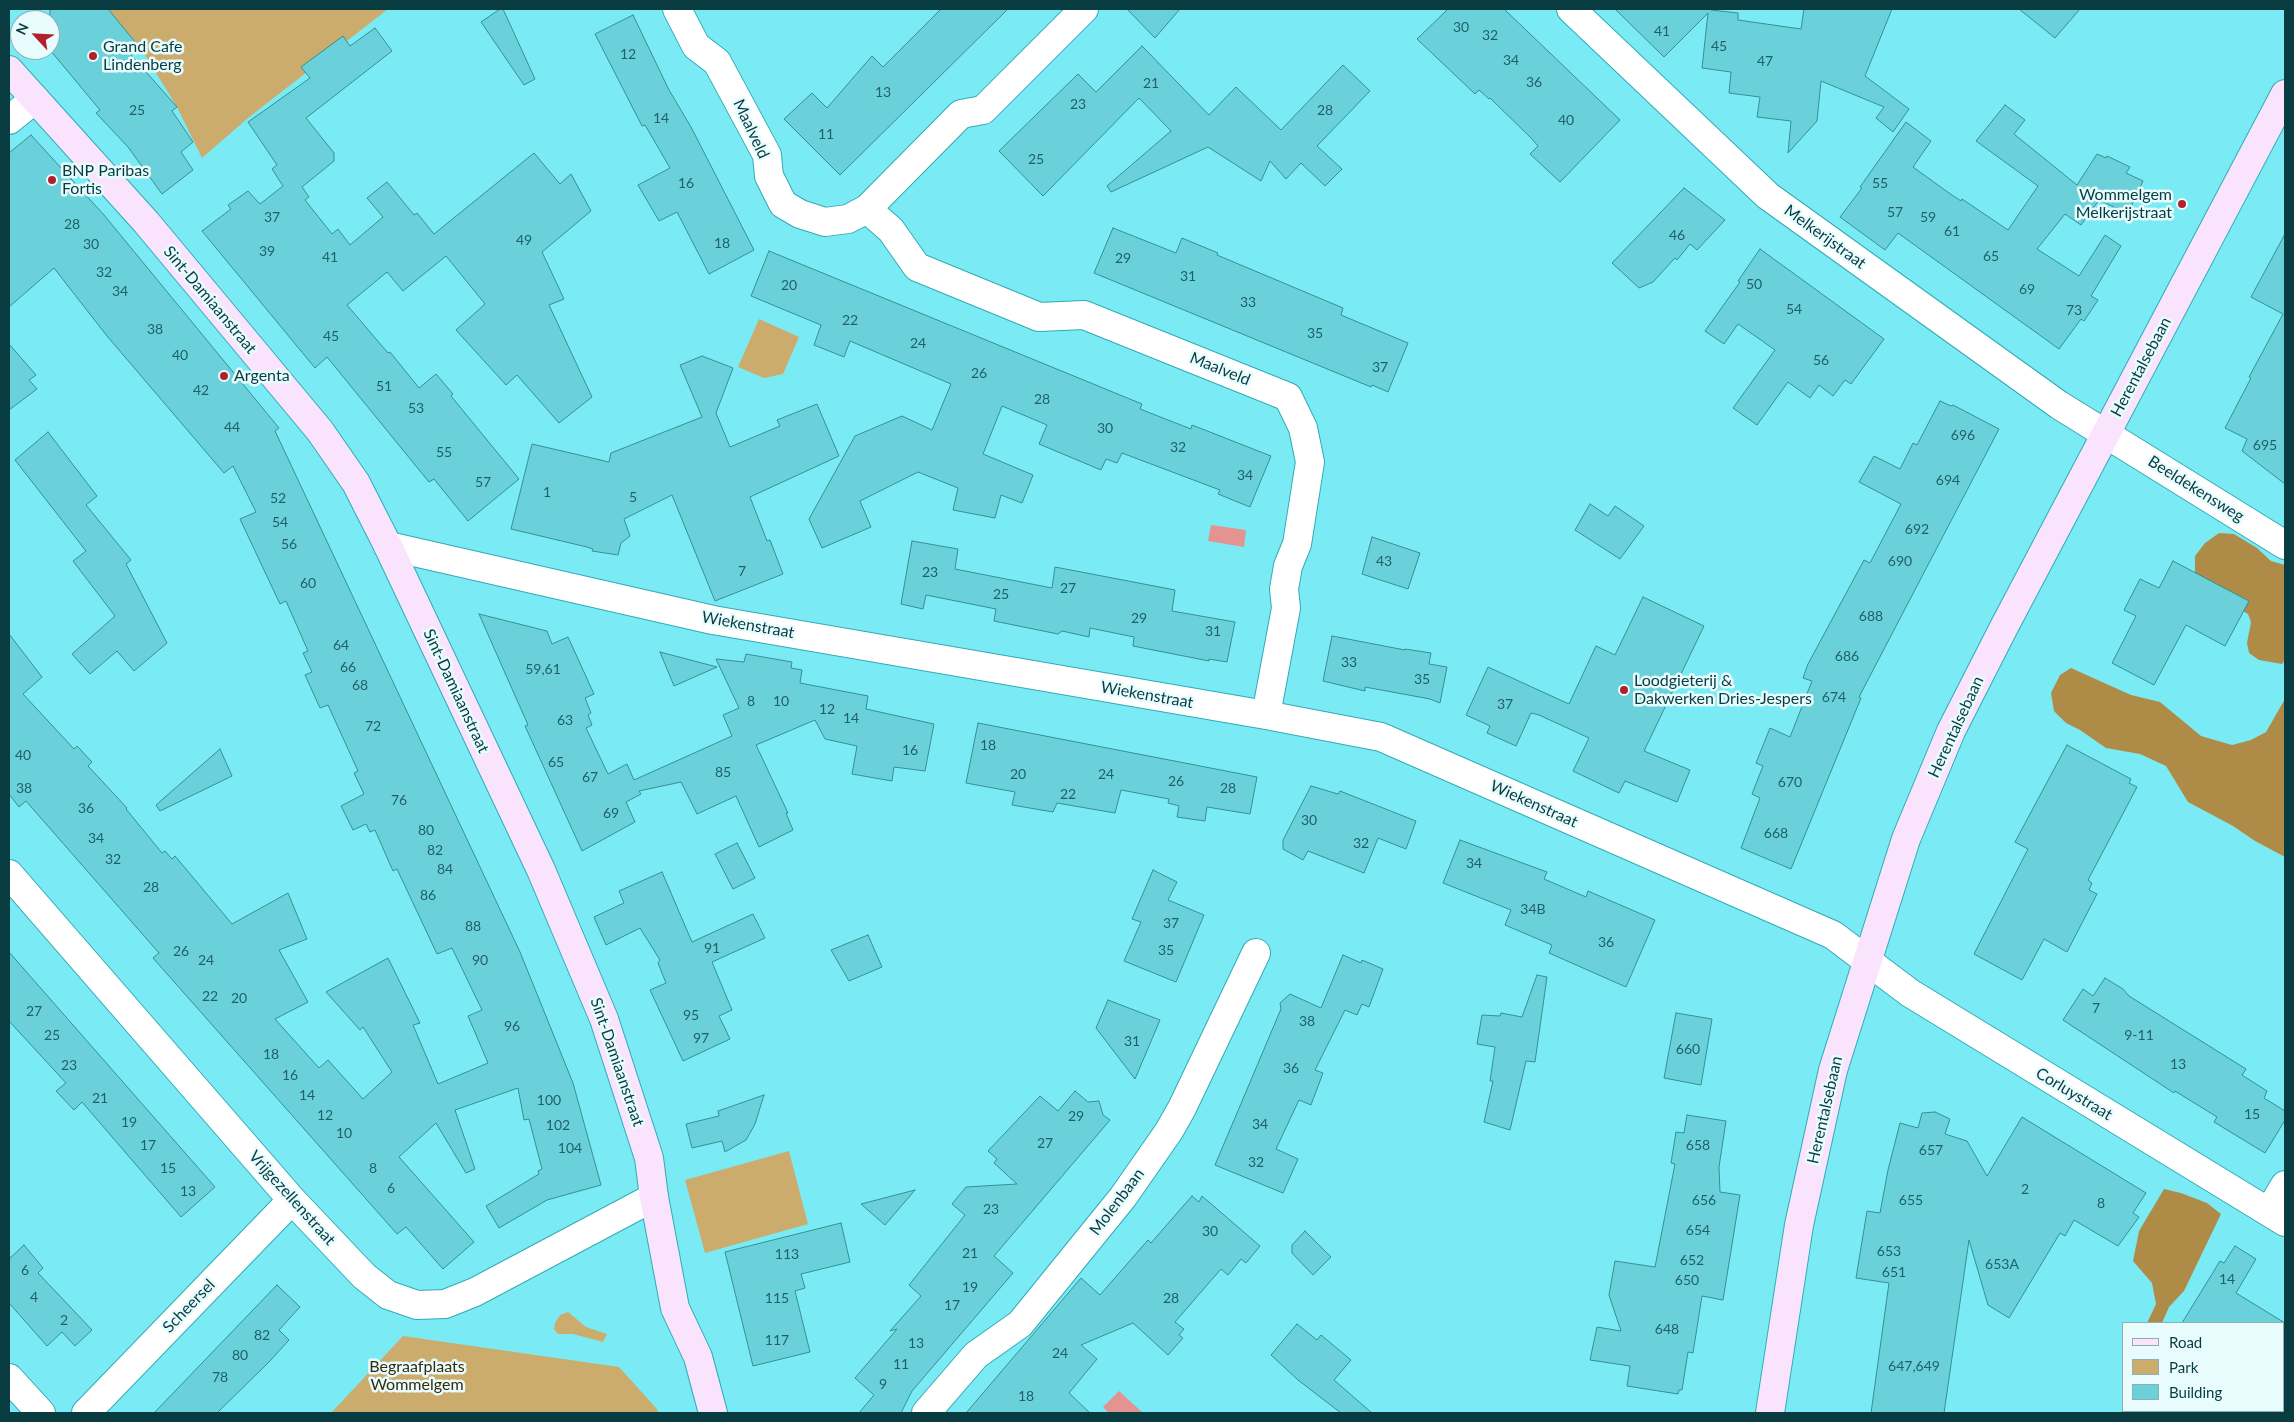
<!DOCTYPE html>
<style>
body{margin:0}
#map{position:relative;width:2294px;height:1422px;overflow:hidden;background:#7aebf5;font-family:Lato,sans-serif}
canvas{display:block}
.frame{position:absolute;inset:0;border:10px solid #083c41;pointer-events:none}
.legend{position:absolute;left:2122px;top:1322px;width:162px;height:90px;box-sizing:border-box;background:#e8fcfe;border:1px solid #8eafb2;margin:0;padding:6px 9px;list-style:none;font-size:15px;color:#083c41}
.legend li{display:flex;align-items:center;gap:10px;height:25px}
.legend b{width:25px;border:1px solid #8eafb2}
.north{position:absolute;left:10px;top:10px;width:50px;height:50px;box-sizing:border-box;background:#e8fcfe;border:1px solid #8eafb2;border-radius:50%;rotate:295deg;font-size:14px;font-weight:700;line-height:20px;text-align:center;color:#083c41}
.north::after{content:'';display:block;margin:auto;width:18px;height:22px;background:#b2202c;clip-path:polygon(50% 0,100% 100%,50% 72%,0 100%)}
</style>
<div id="map">
<canvas width="2294" height="1422"></canvas>
<div class="frame"></div>
<ul class="legend">
<li><b style="height:6px;background:#fae3fd"></b>Road</li>
<li><b style="height:14px;background:#ccac6d"></b>Park</li>
<li><b style="height:14px;background:#6ad1db"></b>Building</li>
</ul>
<div class="north">N</div>
</div>
<script>
const context = document.querySelector('canvas').getContext('2d');
context.lineJoin = 'round';
function fillPath(path, color) {
  context.fillStyle = color;
  context.fill(path, 'evenodd');
}
function toPath(rows) {
  const path = new Path2D();
  for (const r of rows) {
    path.moveTo(r[0], r[1]);
    for (let i = 2; i < r.length; i += 2) path.lineTo(r[i], r[i + 1]);
  }
  return path;
}
function strokePath(path, color, width, dash) {
  context.strokeStyle = color;
  context.lineWidth = width;
  context.lineCap = dash ? 'butt' : 'round';
  context.setLineDash(dash || []);
  context.stroke(path);
}
function drawText(font, color, halo, rows, align = 'center') {
  context.font = font + ' Lato,sans-serif';
  context.lineWidth = 5;
  context.setLineDash([]);
  context.textBaseline = 'middle';
  context.strokeStyle = halo;
  context.fillStyle = color;
  for (const [text, x, y, turn = 0] of rows) {
    context.save();
    context.translate(x, y);
    context.rotate((+turn || 0) * Math.PI / 180);
    context.textAlign = isNaN(turn) ? turn : align;
    if (halo) context.strokeText(text, 0, 0);
    context.fillText(text, 0, 0);
    context.restore();
  }
}
const green = toPath([
 [108,9,388,9,248,118,202,158,177,107,142,50],
 [759,319,799,337,783,374,764,378,738,367],
 [789,1151,808,1224,705,1253,685,1180],
 [568,1312,586,1327,607,1334,603,1342,573,1334,558,1334,554,1329,555,1323,560,1315],
 [403,1336,619,1367,657,1409,658,1413,331,1413]
]);
const forest = toPath([
 [2219,533,2234,534,2257,548,2271,561,2285,565,2285,660,2282,664,2259,660,2249,653,2247,643,2251,622,2248,614,2214,595,2195,577,2195,556,2205,543],
 [2071,668,2131,695,2160,702,2201,736,2232,745,2251,740,2266,732,2285,699,2285,857,2255,841,2233,826,2188,802,2166,766,2140,754,2106,748,2080,730,2066,723,2054,711,2051,693,2060,675],
 [2164,1189,2181,1193,2207,1203,2221,1214,2184,1291,2169,1307,2162,1323,2147,1323,2156,1304,2152,1283,2133,1261,2139,1231]
]);
const water = toPath([
 [1211,525,1246,530,1244,547,1208,541],
 [1119,1391,1143,1413,1109,1413,1103,1407]
]);
const building = toPath([
 [50,9,108,9,140,48,131,55,177,107,172,111,193,142,181,152,193,170,162,194,128,147,96,113,100,110,50,50,50,9],
 [500,9,503,9,535,79,524,85,481,22,500,9],
 [941,9,1008,9,840,175,784,119,812,93,827,108,872,56,883,67,941,9],
 [1127,9,1180,9,1155,38,1127,9],
 [1448,9,1504,9,1620,120,1560,182,1530,154,1538,146,1531,138,1490,98,1489,99,1479,90,1475,94,1417,39,1448,9],
 [1615,9,1712,9,1711,10,1738,13,1738,20,1801,29,1804,9,1892,9,1865,76,1909,109,1893,132,1876,118,1884,107,1821,81,1817,121,1788,153,1791,121,1757,117,1760,97,1729,93,1731,72,1702,68,1708,13,1664,57,1615,9],
 [2019,9,2080,9,2055,38,2019,9],
 [633,15,669,90,691,127,754,250,709,274,677,212,659,221,638,185,670,168,645,125,642,126,595,34,633,15],
 [375,28,392,51,306,118,334,153,334,161,302,187,309,197,305,200,332,234,338,229,350,245,383,217,367,198,387,182,414,215,417,213,434,234,534,153,560,184,571,174,591,211,542,252,564,299,549,305,592,397,559,423,517,375,506,385,456,330,485,304,446,256,403,291,387,272,347,305,388,353,390,352,419,388,436,374,453,394,451,396,519,479,468,521,434,479,429,482,327,357,315,368,202,231,231,209,228,205,248,191,260,204,283,186,272,169,277,165,248,122,310,78,301,67,343,36,350,46,375,28],
 [1142,46,1209,115,1236,87,1281,130,1343,65,1370,91,1317,146,1342,169,1325,186,1301,163,1286,179,1270,161,1261,181,1208,147,1111,192,1107,186,1171,131,1139,98,1043,196,999,151,1078,74,1096,92,1142,46],
 [2005,105,2025,120,2014,134,2077,185,2097,154,2106,158,2107,156,2130,167,2126,173,2143,181,2128,214,2099,200,2081,225,2065,214,2037,249,2079,276,2105,235,2121,246,2091,296,2098,300,2084,321,2081,319,2059,349,1898,233,1885,250,1840,217,1862,188,1860,187,1906,122,1931,141,1913,167,1949,193,1961,201,1962,199,2008,230,2038,186,1976,141,2005,105],
 [31,135,104,215,279,428,275,431,520,952,573,1083,601,1185,547,1200,499,1228,486,1206,539,1174,538,1171,542,1169,529,1119,524,1120,518,1088,455,1110,475,1169,466,1173,436,1123,399,1157,474,1242,443,1269,406,1227,397,1234,153,958,159,953,26,801,19,807,9,794,9,634,42,677,23,694,74,749,77,746,92,762,88,766,127,808,126,809,162,853,165,851,172,859,175,856,232,924,288,893,307,939,279,950,308,1002,275,1019,319,1068,328,1060,363,1099,392,1072,363,1027,360,1030,326,992,388,958,420,1023,413,1025,438,1084,488,1063,468,1016,482,1010,452,948,437,954,397,869,393,871,375,830,370,832,366,824,353,830,341,806,364,794,354,773,358,771,328,705,320,708,305,675,312,672,303,653,308,651,286,601,280,604,240,519,256,512,233,466,224,473,107,336,54,268,9,307,9,153,31,135],
 [1684,188,1725,220,1697,250,1690,244,1677,260,1675,258,1653,282,1639,288,1612,263,1684,188],
 [1113,228,1176,253,1182,238,1218,253,1217,255,1343,308,1341,315,1408,343,1388,392,1372,385,1371,387,1094,273,1113,228],
 [2285,234,2285,484,2242,451,2247,439,2225,428,2251,378,2249,377,2283,314,2251,297,2285,234],
 [1760,249,1884,339,1851,384,1845,380,1833,396,1819,385,1810,398,1788,382,1757,425,1733,408,1775,350,1738,324,1724,344,1705,331,1740,282,1738,281,1760,249],
 [769,251,1142,404,1140,409,1191,429,1192,425,1271,456,1250,507,1218,494,1220,490,1122,453,1117,463,1106,459,1101,470,1039,444,1047,425,1002,406,983,454,1033,475,1022,503,1001,495,995,518,953,510,958,488,918,472,860,501,871,527,822,548,809,519,855,436,902,416,932,430,951,384,850,341,844,357,814,345,821,325,751,296,769,251],
 [9,344,36,375,29,380,37,389,9,410,9,344],
 [702,356,733,368,716,413,730,447,780,426,777,420,817,404,839,456,750,497,767,541,770,540,783,574,715,601,672,495,624,519,630,536,621,543,618,555,592,551,593,549,587,547,511,529,532,444,609,462,611,453,702,417,680,365,702,356],
 [1940,401,1951,406,1953,405,1999,429,1859,697,1861,698,1791,869,1741,848,1760,798,1752,794,1763,766,1756,763,1770,728,1790,737,1812,681,1803,678,1808,664,1864,560,1870,563,1901,504,1859,482,1874,456,1900,469,1913,443,1917,445,1940,401],
 [48,432,97,496,86,505,131,560,126,564,167,643,134,671,117,651,90,674,72,654,115,616,73,561,86,551,15,460,48,432],
 [1590,504,1608,516,1615,506,1644,526,1620,559,1575,530,1590,504],
 [1372,537,1420,553,1408,589,1362,574,1372,537],
 [912,541,958,549,955,569,1052,588,1055,567,1175,590,1172,611,1235,622,1227,662,1209,659,1209,661,1133,646,1134,637,1090,628,1089,637,1062,631,1058,634,994,621,996,609,926,595,923,609,901,604,912,541],
 [2173,561,2249,601,2225,646,2186,625,2154,685,2112,663,2136,616,2124,610,2140,579,2159,588,2173,561],
 [1643,597,1704,626,1644,751,1690,770,1677,802,1625,781,1619,793,1573,771,1589,738,1539,715,1531,713,1516,746,1487,733,1490,726,1466,715,1488,667,1569,704,1596,646,1615,655,1643,597],
 [479,614,547,631,552,644,568,637,594,694,585,698,591,713,588,715,592,725,586,728,608,774,627,764,634,780,732,736,723,715,739,708,716,659,744,662,746,654,792,662,791,668,802,670,800,683,868,696,866,709,934,724,925,771,894,767,892,781,852,774,857,746,825,739,815,720,756,745,788,813,786,813,793,830,759,847,736,796,697,814,681,782,639,791,641,794,626,802,635,822,582,851,525,726,528,725,479,614],
 [1332,636,1405,650,1405,649,1431,653,1429,664,1447,667,1440,703,1430,699,1365,687,1365,691,1323,681,1332,636],
 [660,652,717,667,674,686,660,652],
 [978,723,1257,777,1250,814,1207,807,1205,821,1177,817,1179,806,1168,803,1169,799,1121,790,1115,813,1057,803,1053,812,1012,805,1015,792,966,783,978,723],
 [2067,745,2131,779,2129,783,2137,787,2088,880,2092,883,2089,890,2097,894,2067,952,2044,939,2022,980,1974,954,2028,849,2015,842,2067,745],
 [220,749,232,776,160,811,156,805,220,749],
 [1311,786,1338,794,1340,791,1416,821,1406,849,1378,838,1364,873,1308,851,1303,860,1283,849,1283,840,1311,786],
 [1460,840,1547,872,1544,879,1586,897,1588,891,1655,920,1626,987,1549,953,1552,945,1505,925,1511,910,1443,883,1460,840],
 [737,843,755,878,733,889,715,854,737,843],
 [1153,870,1177,882,1168,900,1204,915,1176,982,1124,961,1141,922,1132,919,1153,870],
 [662,872,692,942,753,914,765,938,712,962,732,1010,719,1016,730,1039,683,1061,650,990,666,983,658,963,660,960,640,928,606,945,594,917,624,903,619,891,662,872],
 [868,935,882,967,849,981,831,950,868,935],
 [9,952,215,1187,181,1217,82,1102,74,1110,56,1091,66,1083,9,1021,9,952],
 [1343,955,1361,963,1362,960,1383,969,1369,1007,1362,1004,1357,1015,1345,1010,1315,1070,1323,1073,1311,1105,1299,1100,1276,1149,1298,1159,1283,1193,1215,1165,1281,1009,1280,1003,1290,994,1321,1008,1343,955],
 [1537,975,1547,977,1535,1062,1526,1061,1510,1130,1484,1122,1493,1081,1490,1081,1495,1047,1477,1044,1482,1015,1500,1016,1501,1013,1522,1017,1537,975],
 [2105,978,2123,989,2129,996,2246,1069,2242,1075,2267,1091,2264,1098,2285,1111,2285,1120,2265,1153,2214,1122,2217,1117,2175,1091,2174,1093,2063,1020,2083,989,2093,996,2105,978],
 [1108,1000,1160,1020,1135,1079,1096,1028,1108,1000],
 [1676,1013,1712,1019,1701,1085,1664,1078,1676,1013],
 [1075,1091,1088,1102,1099,1101,1103,1115,1110,1120,994,1256,1013,1273,912,1391,901,1413,859,1413,874,1395,855,1378,897,1329,890,1331,921,1296,909,1285,965,1215,952,1204,966,1187,1017,1184,994,1163,997,1159,988,1151,1040,1096,1058,1111,1075,1091],
 [764,1095,755,1124,746,1140,725,1152,722,1141,692,1148,686,1124,719,1116,718,1111,764,1095],
 [1935,1112,1950,1119,1945,1134,1967,1141,1987,1176,2022,1117,2146,1193,2133,1213,2139,1217,2118,1246,2074,1220,2065,1236,2060,1233,2009,1318,1988,1305,1969,1240,1944,1413,1871,1413,1889,1283,1856,1278,1867,1211,1880,1213,1888,1170,1900,1123,1918,1128,1922,1113,1935,1112],
 [1687,1115,1726,1121,1719,1167,1720,1192,1740,1195,1723,1300,1702,1296,1693,1353,1688,1352,1682,1390,1679,1390,1678,1394,1627,1386,1630,1366,1590,1360,1597,1327,1621,1331,1609,1295,1615,1261,1655,1267,1675,1164,1671,1163,1676,1132,1684,1133,1687,1115],
 [915,1190,885,1225,861,1204,915,1190],
 [1192,1196,1199,1202,1202,1196,1260,1246,1246,1263,1241,1259,1228,1275,1221,1269,1175,1322,1184,1329,1179,1335,1183,1338,1168,1355,1133,1323,1081,1345,1097,1359,1069,1393,1090,1413,966,1413,1081,1278,1100,1295,1148,1240,1151,1243,1192,1196],
 [841,1223,850,1262,801,1274,805,1288,795,1291,810,1352,753,1366,725,1252,841,1223],
 [1305,1231,1331,1257,1313,1275,1292,1253,1292,1245,1305,1231],
 [24,1245,43,1268,38,1273,92,1330,75,1346,62,1332,47,1346,9,1303,9,1259,24,1245],
 [2235,1246,2256,1259,2236,1293,2285,1323,2182,1323,2220,1261,2224,1263,2235,1246],
 [277,1285,300,1307,279,1330,289,1340,269,1362,217,1413,154,1413,277,1285],
 [1297,1324,1317,1340,1321,1335,1351,1360,1334,1380,1372,1413,1341,1413,1298,1380,1271,1355,1297,1324]
]);
const street = toPath([
 [677,9,696,46,717,62,767,155,769,176,783,204,800,214,825,222,848,219,867,209,961,114,983,110,1084,9],
 [1571,9,1768,196,2059,405,2285,545],
 [9,120,35,99],
 [867,209,891,230,917,267,1039,317,1084,315,1288,397,1303,428,1310,462,1297,544,1288,566,1284,589,1286,608,1266,715],
 [388,546,713,620,1266,715,1381,737,1833,935,1910,993,2285,1222],
 [9,874,292,1200,364,1276,388,1295,417,1305,445,1304,475,1292,654,1197],
 [2269,1212,2285,1185],
 [9,1378,41,1413],
 [86,1413,292,1200],
 [926,1413,976,1355,1020,1324,1123,1197,1169,1131,1182,1108,1256,953]
]);
const secondary = toPath([
 [9,70,146,222,320,431,356,483,388,546,541,870,604,1019,649,1158,654,1197,675,1308,698,1357,713,1413],
 [1770,1413,1799,1225,1833,1070,1906,839,1951,731,2004,627,2285,94]
]);
const markers = [
 [93,56,5,"#b2202c"],
 [52,180,5,"#b2202c"],
 [2182,204,5,"#b2202c"],
 [224,376,5,"#b2202c"],
 [1624,690,5,"#b2202c"]
];
const numberNames = [
 ["30",1461,27],
 ["41",1662,31],
 ["32",1490,35],
 ["45",1719,46],
 ["12",628,54],
 ["34",1511,60],
 ["47",1765,61],
 ["36",1534,82],
 ["21",1151,83],
 ["13",883,92],
 ["23",1078,104],
 ["25",137,110],
 ["28",1325,110],
 ["14",661,118],
 ["40",1566,120],
 ["11",826,134],
 ["25",1036,159],
 ["16",686,183],
 ["55",1880,183],
 ["57",1895,212],
 ["37",272,217],
 ["59",1928,217],
 ["28",72,224],
 ["61",1952,231],
 ["46",1677,235],
 ["49",524,240],
 ["18",722,243],
 ["30",91,244],
 ["39",267,251],
 ["65",1991,256],
 ["41",330,257],
 ["29",1123,258],
 ["32",104,272],
 ["31",1188,276],
 ["50",1754,284],
 ["20",789,285],
 ["69",2027,289],
 ["34",120,291],
 ["33",1248,302],
 ["54",1794,309],
 ["73",2074,310],
 ["22",850,320],
 ["38",155,329],
 ["35",1315,333],
 ["45",331,336],
 ["24",918,343],
 ["40",180,355],
 ["56",1821,360],
 ["37",1380,367],
 ["26",979,373],
 ["51",384,386],
 ["42",201,390],
 ["28",1042,399],
 ["53",416,408],
 ["44",232,427],
 ["30",1105,428],
 ["696",1963,435],
 ["695",2265,445],
 ["32",1178,447],
 ["55",444,452],
 ["34",1245,475],
 ["694",1948,480],
 ["57",483,482],
 ["1",547,492],
 ["5",633,497],
 ["52",278,498],
 ["54",280,522],
 ["692",1917,529],
 ["56",289,544],
 ["43",1384,561],
 ["690",1900,561],
 ["7",742,571],
 ["23",930,572],
 ["60",308,583],
 ["27",1068,588],
 ["25",1001,594],
 ["688",1871,616],
 ["29",1139,618],
 ["31",1213,631],
 ["64",341,645],
 ["686",1847,656],
 ["33",1349,662],
 ["66",348,667],
 ["59,61",543,669],
 ["35",1422,679],
 ["68",360,685],
 ["674",1834,697],
 ["8",751,701],
 ["10",781,701],
 ["37",1505,704],
 ["12",827,709],
 ["14",851,718],
 ["63",565,720],
 ["72",373,726],
 ["18",988,745],
 ["16",910,750],
 ["40",23,755],
 ["65",556,762],
 ["85",723,772],
 ["20",1018,774],
 ["24",1106,774],
 ["67",590,777],
 ["26",1176,781],
 ["670",1790,782],
 ["38",24,788],
 ["28",1228,788],
 ["22",1068,794],
 ["76",399,800],
 ["36",86,808],
 ["69",611,813],
 ["30",1309,820],
 ["80",426,830],
 ["668",1776,833],
 ["34",96,838],
 ["32",1361,843],
 ["82",435,850],
 ["32",113,859],
 ["34",1474,863],
 ["84",445,869],
 ["28",151,887],
 ["86",428,895],
 ["34B",1533,909],
 ["37",1171,923],
 ["88",473,926],
 ["36",1606,942],
 ["91",712,948],
 ["35",1166,950],
 ["26",181,951],
 ["24",206,960],
 ["90",480,960],
 ["22",210,996],
 ["20",239,998],
 ["7",2096,1008],
 ["27",34,1011],
 ["95",691,1015],
 ["38",1307,1021],
 ["96",512,1026],
 ["25",52,1035],
 ["9-11",2139,1035],
 ["97",701,1038],
 ["31",1132,1041],
 ["660",1688,1049],
 ["18",271,1054],
 ["13",2178,1064],
 ["23",69,1065],
 ["36",1291,1068],
 ["16",290,1075],
 ["14",307,1095],
 ["21",100,1098],
 ["100",549,1100],
 ["15",2252,1114],
 ["12",325,1115],
 ["29",1076,1116],
 ["19",129,1122],
 ["34",1260,1124],
 ["102",558,1125],
 ["10",344,1133],
 ["27",1045,1143],
 ["17",148,1145],
 ["658",1698,1145],
 ["104",570,1148],
 ["657",1931,1150],
 ["32",1256,1162],
 ["15",168,1168],
 ["8",373,1168],
 ["6",391,1188],
 ["2",2025,1189],
 ["13",188,1191],
 ["656",1704,1200],
 ["655",1911,1200],
 ["8",2101,1203],
 ["23",991,1209],
 ["654",1698,1230],
 ["30",1210,1231],
 ["653",1889,1251],
 ["21",970,1253],
 ["113",787,1254],
 ["652",1692,1260],
 ["653A",2002,1264],
 ["6",25,1270],
 ["651",1894,1272],
 ["14",2227,1279],
 ["650",1687,1280],
 ["19",970,1287],
 ["4",34,1297],
 ["115",777,1298],
 ["28",1171,1298],
 ["17",952,1305],
 ["2",64,1320],
 ["648",1667,1329],
 ["82",262,1335],
 ["117",777,1340],
 ["13",916,1343],
 ["24",1060,1353],
 ["80",240,1355],
 ["11",901,1364],
 ["647,649",1914,1366],
 ["78",220,1377],
 ["9",883,1384],
 ["18",1026,1396]
];
const poiNames = [
 ["Grand Cafe",103,47],
 ["Lindenberg",103,65],
 ["BNP Paribas",62,171],
 ["Fortis",62,189],
 ["Wommelgem",2172,195,"right"],
 ["Melkerijstraat",2172,213,"right"],
 ["Argenta",234,376],
 ["Loodgieterij &",1634,681],
 ["Dakwerken Dries-Jespers",1634,699]
];
const streetNames = [
 ["Maalveld",751,129,65],
 ["Melkerijstraat",1825,237,36],
 ["Sint-Damiaanstraat",210,300,50],
 ["Herentalsebaan",2141,367,-62],
 ["Maalveld",1220,369,22],
 ["Beeldekensweg",2196,489,32],
 ["Wiekenstraat",748,625,10],
 ["Sint-Damiaanstraat",456,691,65],
 ["Wiekenstraat",1147,695,10],
 ["Herentalsebaan",1956,727,-65],
 ["Wiekenstraat",1534,804,24],
 ["Sint-Damiaanstraat",617,1062,71],
 ["Corluystraat",2074,1094,31],
 ["Herentalsebaan",1825,1110,-77],
 ["Vrijgezellenstraat",292,1198,48],
 ["Molenbaan",1117,1202,-53],
 ["Scheersel",189,1306,-46]
];
const parkNames = [
 ["Begraafplaats",417,1367],
 ["Wommelgem",417,1385]
];
fillPath(green, '#ccac6d');
fillPath(forest, '#ae8c47');
fillPath(water, '#e49490');
fillPath(building, '#6ad1db');
strokePath(building, '#368e95', 1);
strokePath(street, '#31abb5', 30);
strokePath(secondary, '#31abb5', 30);
strokePath(street, '#fff', 28);
strokePath(secondary, '#fae3fd', 28);
for (const [x, y, r, color] of markers) {
  const dot = new Path2D();
  dot.arc(x, y, r, 0, 2 * Math.PI);
  context.fillStyle = color;
  context.fill(dot);
  strokePath(dot, '#e8fcfe', 2);
}
drawText('14px', '#206168', null, numberNames);
drawText('16px', '#083c41', '#e8fcfe', poiNames, 'left');
drawText('16px', '#083c41', '#e8fcfe', streetNames);
drawText('16px', '#382a0a', '#e8fcfe', parkNames);
</script>
